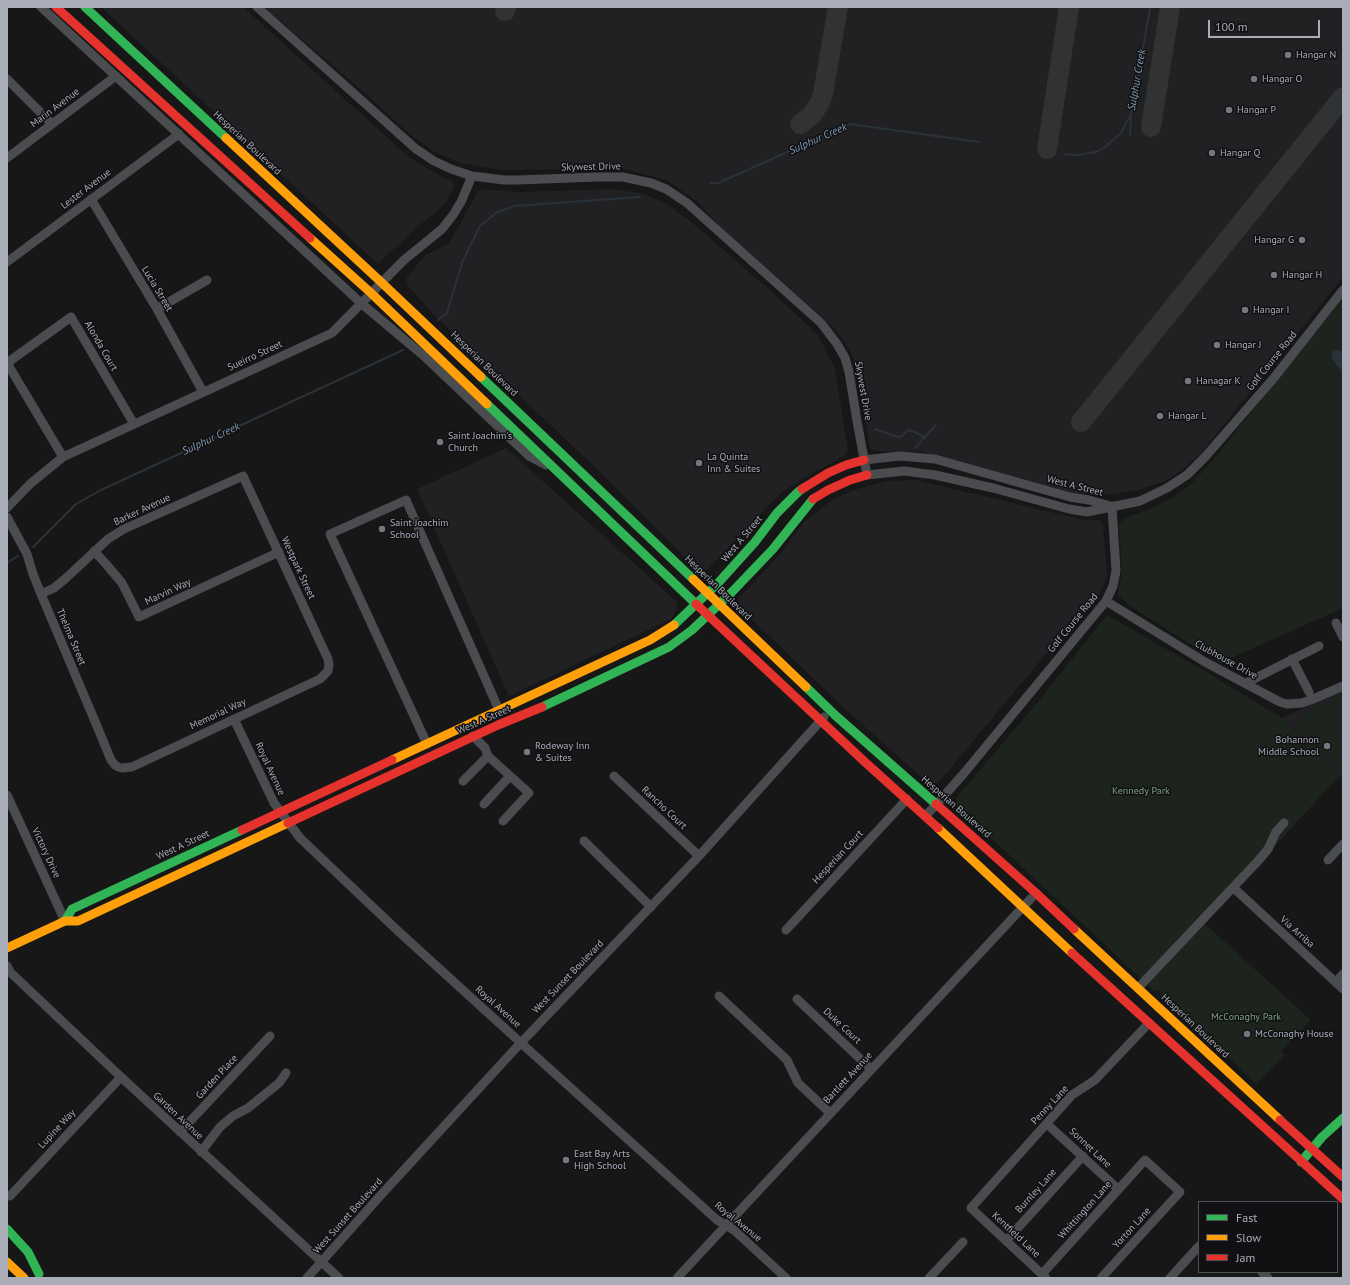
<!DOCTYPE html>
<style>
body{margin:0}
#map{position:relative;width:1350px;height:1285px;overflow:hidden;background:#171717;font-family:"PT Sans",sans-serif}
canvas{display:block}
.frame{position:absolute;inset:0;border:8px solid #a8adb8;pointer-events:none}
.legend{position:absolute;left:1198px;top:1201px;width:140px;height:72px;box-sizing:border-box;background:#111113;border:1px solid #4d4f55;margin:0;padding:5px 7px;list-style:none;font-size:12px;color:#a8adb8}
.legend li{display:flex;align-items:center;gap:8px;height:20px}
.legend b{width:20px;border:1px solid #4d4f55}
.scale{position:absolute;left:1208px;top:20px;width:112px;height:18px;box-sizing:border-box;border:2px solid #a8adb8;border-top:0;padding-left:5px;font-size:12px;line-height:14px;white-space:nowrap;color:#a8adb8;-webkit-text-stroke:3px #111113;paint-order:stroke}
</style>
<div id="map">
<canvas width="1350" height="1285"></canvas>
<div class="frame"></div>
<ul class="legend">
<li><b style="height:5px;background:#30b455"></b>Fast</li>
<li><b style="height:5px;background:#ff9f0a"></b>Slow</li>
<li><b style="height:5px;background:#e5322d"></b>Jam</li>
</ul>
<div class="scale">100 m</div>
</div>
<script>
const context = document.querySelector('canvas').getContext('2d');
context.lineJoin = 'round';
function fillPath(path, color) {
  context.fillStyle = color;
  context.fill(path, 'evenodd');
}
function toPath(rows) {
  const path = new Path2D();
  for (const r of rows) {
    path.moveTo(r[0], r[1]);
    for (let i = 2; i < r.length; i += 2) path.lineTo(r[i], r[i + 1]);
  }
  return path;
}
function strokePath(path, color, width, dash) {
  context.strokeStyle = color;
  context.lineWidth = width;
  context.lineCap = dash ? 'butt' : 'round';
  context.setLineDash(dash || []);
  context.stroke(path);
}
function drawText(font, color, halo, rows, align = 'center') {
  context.font = font + ' "PT Sans",sans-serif';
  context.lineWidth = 3;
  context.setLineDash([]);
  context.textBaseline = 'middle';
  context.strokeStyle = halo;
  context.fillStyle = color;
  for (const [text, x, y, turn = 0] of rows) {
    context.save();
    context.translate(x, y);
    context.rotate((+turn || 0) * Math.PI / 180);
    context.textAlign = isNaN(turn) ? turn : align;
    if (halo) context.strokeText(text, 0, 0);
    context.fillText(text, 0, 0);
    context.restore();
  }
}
const built = toPath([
 [101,7,243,7,410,158,444,178,452,181,454,187,445,204,414,230,378,264],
 [264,7,1343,7,1343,277,1214,437,1198,456,1181,471,1165,481,1138,490,1116,494,1097,495,1068,492,922,452,874,451,872,450,869,444,864,409,857,366,850,351,840,336,830,324,719,226,698,202,666,180,620,168,502,170,461,163,433,151,408,133,365,93],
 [482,189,518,192,614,189,644,194,667,204,689,220,772,292,818,335,835,369,848,451,844,456,813,473,783,491,705,572,700,573,600,472,439,320,407,285,406,279,425,255,449,243,475,197,477,192],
 [506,448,677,602,677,609,671,619,509,696,417,489],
 [916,480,1084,520,1099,520,1103,525,1107,577,1098,598,1071,624,939,782,929,784,843,707,739,607,738,599,781,553,805,521,834,499,854,490,886,481],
 [1343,690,1343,776,1282,718]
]);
const green = toPath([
 [1343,298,1343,608,1220,663,1130,606,1119,596,1118,591,1122,573,1119,527,1120,523,1126,517,1145,511,1169,500,1191,484,1209,465],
 [1107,615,1203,670,1282,718,1341,774,1204,923,1311,1020,1281,1051,1285,1055,1256,1084,1185,1015,1158,990,1154,991,1003,849,958,810,956,805,956,798,1037,703],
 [1343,693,1343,770,1299,730,1298,724,1317,705]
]);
const water = toPath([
 [1337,350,1343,352,1343,372,1334,362,1332,358,1331,354,1333,351]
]);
const stream = toPath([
 [1130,135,1131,116],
 [1064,154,1077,155,1096,152,1105,147,1121,133,1131,114,1150,9],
 [710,183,718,183,850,124,979,142],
 [438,320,447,313,463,260,480,226,496,213,514,206,639,197],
 [875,429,898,437,902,436,907,431,910,430,919,434,925,438],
 [915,448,936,425],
 [33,547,76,504,99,491,403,350],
 [7,563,18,556]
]);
const taxiway = toPath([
 [505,11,506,7],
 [800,124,812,115,819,104,823,94,838,7],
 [1151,127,1170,7],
 [1047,149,1069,7],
 [1081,422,1343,97]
]);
const street = toPath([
 [41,7,362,304,424,356,529,456,546,465],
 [257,7,416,149,434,161,451,169,472,176,504,180,518,180,597,177,623,177,651,183,666,189,687,203,821,323,837,344,845,358,849,372,857,421,867,475,904,471,935,475,993,488,1069,509,1087,512,1140,501,1167,488,1187,475,1205,457,1273,379,1343,290],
 [7,79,52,124],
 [7,158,116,76],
 [91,199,157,309,203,392],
 [7,262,179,134],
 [157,309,207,280],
 [63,457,7,363,71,317,134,424],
 [864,460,900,456,935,459,1070,497,1089,500,1110,506],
 [7,508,30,484,63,457,332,333,404,260,442,229,453,215,461,202,472,176],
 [7,517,27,554,33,574,41,594,94,719,111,760,115,765,118,767,122,768,132,767,320,679,328,671,329,665,328,659,243,476,124,529,108,539,65,579,54,588,41,594],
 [94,551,106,564,122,583,139,617,279,552],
 [1106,601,1205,662,1280,702,1287,704,1302,703,1313,699,1343,686],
 [1336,623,1343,637],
 [1292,659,1309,692],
 [1246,683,1319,646],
 [234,719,274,803,300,838,398,931,521,1043,684,1190,717,1220,734,1230,786,1278],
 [473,736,485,748,488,756,529,793,503,821],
 [427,744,330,534,406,500,499,710],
 [614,776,699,856],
 [463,781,488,756],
 [7,795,65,921],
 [484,804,510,776],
 [925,816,936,805,965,772,1106,601,1113,586,1116,571,1112,506],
 [584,841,651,907],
 [1328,860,1343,844],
 [1237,891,1343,989],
 [786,930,907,799],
 [7,966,10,972,121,1077,339,1278],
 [1336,982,1343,974],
 [1138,988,1258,861,1268,849,1276,832,1284,823],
 [719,996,787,1060,798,1083,830,1113],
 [797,999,871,1069],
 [1047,1124,1118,1189],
 [180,1132,270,1036],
 [201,1152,220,1127,233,1116,248,1108,269,1091,279,1083,286,1073],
 [10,1196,121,1077],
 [1006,1241,1083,1156],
 [1262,1272,1268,1278],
 [1042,1274,1145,1160,1180,1192,1101,1278],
 [307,1278,380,1196,516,1048,699,856,824,717],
 [677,1278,1036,893],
 [929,1278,963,1242],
 [1046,1278,971,1208,1072,1095,1095,1080,1149,1023],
 [1170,1278,1199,1246]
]);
const fast = toPath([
 [85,7,226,138],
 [481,377,693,579],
 [487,404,696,604],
 [674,625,719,582,755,542,777,513,798,492,802,489],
 [806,687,836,716,936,804],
 [542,707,669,647,692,630,731,593,773,549,813,499],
 [65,921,72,909,242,830],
 [1301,1162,1322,1137,1343,1118],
 [7,1229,28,1252,39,1274]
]);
const slow = toPath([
 [226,138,381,282,481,377],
 [310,238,371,293,487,404],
 [693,579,806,687],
 [392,760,650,640,674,625],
 [938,828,1072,953],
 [1074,929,1280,1120],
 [7,948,65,921,78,921,288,823],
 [7,1262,24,1278]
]);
const jam = toPath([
 [56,7,310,238],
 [802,489,828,473,846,465,864,460],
 [813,499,828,490,850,480,867,475],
 [696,604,866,763,938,828],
 [936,804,1036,893,1074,929],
 [288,823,498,725,542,707],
 [242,830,392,760],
 [1072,953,1343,1199],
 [1280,1120,1343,1177]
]);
const markers = [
 [1288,55,4,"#757880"],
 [1254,79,4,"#757880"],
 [1229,110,4,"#757880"],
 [1212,153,4,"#757880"],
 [1302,240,4,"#757880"],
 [1274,275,4,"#757880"],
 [1245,310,4,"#757880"],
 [1217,345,4,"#757880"],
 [1188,381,4,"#757880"],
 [1160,416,4,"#757880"],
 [440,442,4,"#757880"],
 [699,463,4,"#757880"],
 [382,529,4,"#757880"],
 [1327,746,4,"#757880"],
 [527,752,4,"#757880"],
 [1247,1034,4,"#757880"],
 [566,1160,4,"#757880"]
];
const poiNames = [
 ["Hangar N",1296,55],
 ["Hangar O",1262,79],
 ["Hangar P",1237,110],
 ["Hangar Q",1220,153],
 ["Hangar G",1294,240,"right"],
 ["Hangar H",1282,275],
 ["Hangar I",1253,310],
 ["Hangar J",1225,345],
 ["Hanagar K",1196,381],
 ["Hangar L",1168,416],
 ["Saint Joachim's",448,436],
 ["Church",448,448],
 ["La Quinta",707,457],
 ["Inn & Suites",707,469],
 ["Saint Joachim",390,523],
 ["School",390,535],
 ["Bohannon",1319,740,"right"],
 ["Middle School",1319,752,"right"],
 ["Rodeway Inn",535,746],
 ["& Suites",535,758],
 ["McConaghy House",1255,1034],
 ["East Bay Arts",574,1154],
 ["High School",574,1166]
];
const streetNames = [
 ["Marin Avenue",55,108,-37],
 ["Hesperian Boulevard",247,143,43],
 ["Skywest Drive",591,167,-1],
 ["Lester Avenue",86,189,-37],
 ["Lucia Street",157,289,59],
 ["Alonda Court",101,346,60],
 ["Sueirro Street",255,356,-25],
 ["Golf Course Road",1272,361,-51],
 ["Hesperian Boulevard",484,364,44],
 ["Skywest Drive",863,391,80],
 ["West A Street",1075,486,14],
 ["Barker Avenue",142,510,-25],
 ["West A Street",742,539,-50],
 ["Westpark Street",298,568,65],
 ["Hesperian Boulevard",718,588,44],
 ["Marvin Way",168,592,-25],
 ["Golf Course Road",1073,623,-51],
 ["Thelma Street",71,637,67],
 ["Clubhouse Drive",1226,660,29],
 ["Memorial Way",218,714,-25],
 ["West A Street",484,720,-24],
 ["Royal Avenue",270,769,65],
 ["Hesperian Boulevard",956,807,41],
 ["Rancho Court",664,808,43],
 ["West A Street",183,845,-25],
 ["Victory Drive",46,853,65],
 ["Hesperian Court",838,857,-47],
 ["Via Arriba",1297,932,42],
 ["West Sunset Boulevard",568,977,-46],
 ["Royal Avenue",498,1007,42],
 ["Duke Court",842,1026,43],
 ["Hesperian Boulevard",1195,1026,43],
 ["Garden Place",217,1077,-47],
 ["Bartlett Avenue",848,1078,-47],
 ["Penny Lane",1050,1105,-47],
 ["Garden Avenue",178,1116,43],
 ["Lupine Way",57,1129,-47],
 ["Sonnet Lane",1090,1148,43],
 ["Burnley Lane",1036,1191,-48],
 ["Whittington Lane",1085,1210,-48],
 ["West Sunset Boulevard",348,1216,-48],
 ["Royal Avenue",738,1222,39],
 ["Yorton Lane",1132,1228,-48],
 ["Kentfield Lane",1016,1235,43]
];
const parkNames = [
 ["Kennedy Park",1141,791],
 ["McConaghy Park",1246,1017]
];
const waterNames = [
 ["Sulphur Creek",1137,80,-80],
 ["Sulphur Creek",818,139,-24],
 ["Sulphur Creek",211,439,-25]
];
fillPath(built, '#212123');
fillPath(green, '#1d241e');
fillPath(water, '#2a3239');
strokePath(stream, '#2a3239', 2);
strokePath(taxiway, '#313233', 20);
strokePath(street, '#4b4c50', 9);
strokePath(fast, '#30b455', 9);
strokePath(slow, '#ff9f0a', 9);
strokePath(jam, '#e5322d', 9);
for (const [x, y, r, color] of markers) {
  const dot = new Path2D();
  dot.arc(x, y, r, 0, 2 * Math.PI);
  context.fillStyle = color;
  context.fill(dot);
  strokePath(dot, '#111113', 1.5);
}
drawText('10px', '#a8adb8', '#111113', poiNames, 'left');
drawText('10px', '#a8adb8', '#111113', streetNames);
drawText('10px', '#7fa381', '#111113', parkNames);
drawText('italic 11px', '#7f9bb3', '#111113', waterNames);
</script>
